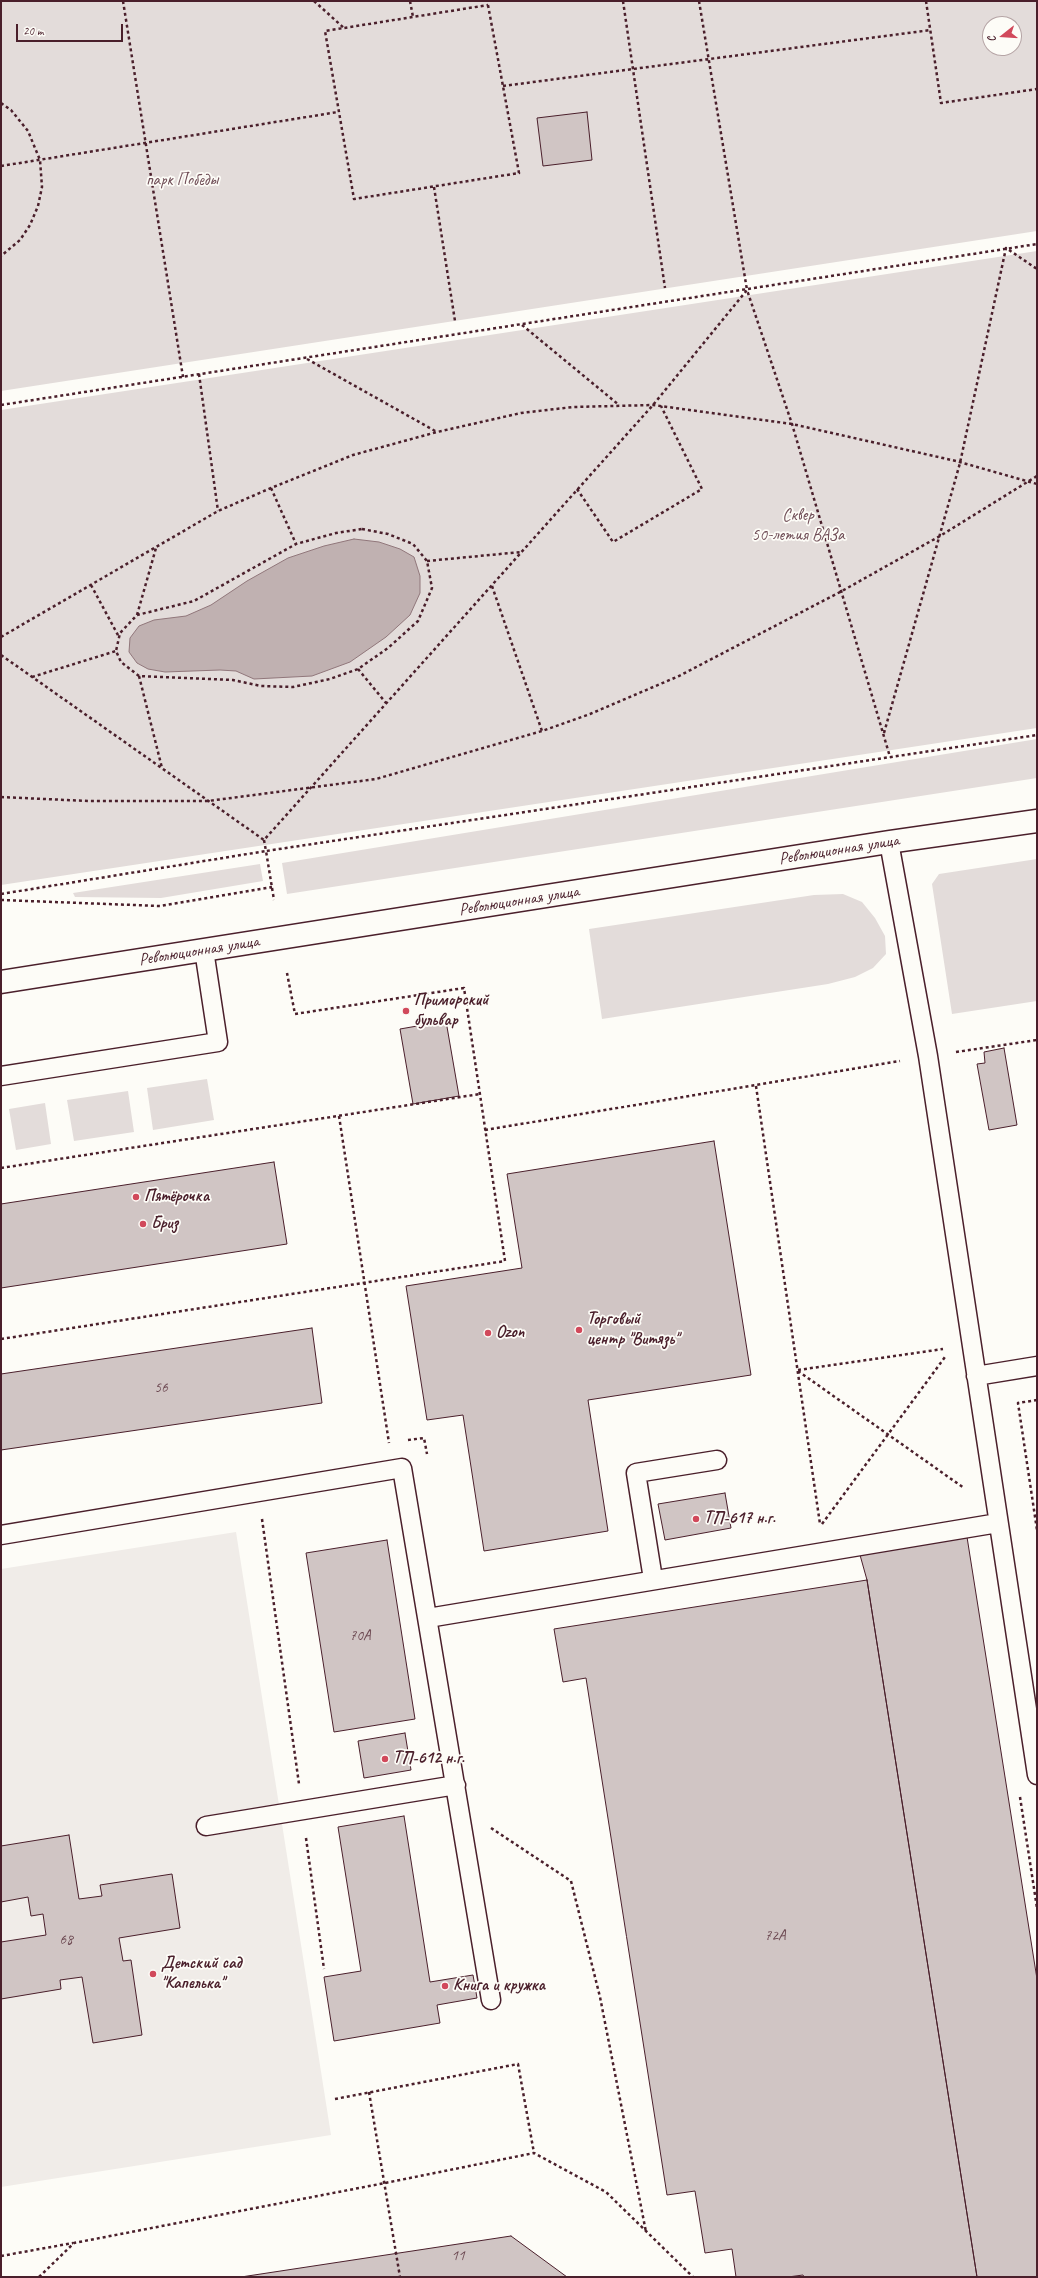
<!DOCTYPE html>
<meta charset="utf-8">
<style>
body{margin:0}
#map{position:relative;width:1038px;height:2278px;overflow:hidden;background:#fdfcf7;font-family:Caveat,sans-serif}
canvas{display:block}
.frame{position:absolute;inset:0;border:2px solid #4a1f2b;pointer-events:none}
.north{position:absolute;left:982px;top:16px;width:40px;height:40px;box-sizing:border-box;background:#fdfcf7;border:1px solid #b5a4a5;border-radius:50%;rotate:253deg;font-size:11px;font-weight:700;line-height:16px;text-align:center;color:#4a1f2b}
.north::after{content:'';display:block;margin:auto;width:14px;height:18px;background:#d1495b;clip-path:polygon(50% 0,100% 100%,50% 72%,0 100%)}
.scale{position:absolute;left:16px;top:24px;width:107px;height:18px;box-sizing:border-box;border:2px solid #4a1f2b;border-top:0;padding-left:5px;font-size:12px;line-height:14px;white-space:nowrap;color:#4a1f2b;-webkit-text-stroke:3px #fdfcf7;paint-order:stroke}
</style>
<div id="map">
<canvas width="1038" height="2278"></canvas>
<div class="frame"></div>
<div class="north">С</div>
<div class="scale">20 m</div>
</div>
<script>
const context = document.querySelector('canvas').getContext('2d');
context.lineJoin = 'round';
function fillPath(path, color) {
  context.fillStyle = color;
  context.fill(path, 'evenodd');
}
function toPath(rows) {
  const path = new Path2D();
  for (const r of rows) {
    path.moveTo(r[0], r[1]);
    for (let i = 2; i < r.length; i += 2) path.lineTo(r[i], r[i + 1]);
  }
  return path;
}
function strokePath(path, color, width, dash) {
  context.strokeStyle = color;
  context.lineWidth = width;
  context.lineCap = dash ? 'butt' : 'round';
  context.setLineDash(dash || []);
  context.stroke(path);
}
function drawText(font, color, halo, rows, align = 'center') {
  context.font = font + ' Caveat,sans-serif';
  context.lineWidth = 3.5;
  context.setLineDash([]);
  context.textBaseline = 'middle';
  context.strokeStyle = halo;
  context.fillStyle = color;
  for (const [text, x, y, turn = 0] of rows) {
    context.save();
    context.translate(x, y);
    context.rotate((+turn || 0) * Math.PI / 180);
    context.textAlign = isNaN(turn) ? turn : align;
    if (halo) context.strokeText(text, 0, 0);
    context.fillText(text, 0, 0);
    context.restore();
  }
}
const built = toPath([
 [236,1532,331,2135,1,2187,1,1569]
]);
const green = toPath([
 [1,1,1037,1,1037,231,1,391],
 [990,24,1014,24,1014,48,990,48],
 [1037,251,1037,728,1,885,1,410],
 [1037,739,1037,778,287,894,282,863],
 [1037,859,1037,1001,952,1014,932,884,939,874],
 [260,864,263,881,161,898,75,897,73,893],
 [843,894,862,902,875,918,885,936,886,954,873,968,855,977,828,984,602,1019,589,929,814,895],
 [207,1079,214,1120,153,1130,147,1088],
 [128,1091,134,1132,74,1141,67,1100],
 [45,1103,51,1144,16,1150,9,1109]
]);
const water = toPath([
 [354,539,379,542,400,549,414,557,420,576,420,593,410,615,386,637,350,662,312,676,254,679,236,671,220,670,165,672,148,669,137,663,129,652,130,638,139,626,154,620,186,616,211,605,247,581,288,558,324,546,354,539]
]);
const building = toPath([
 [587,112,592,160,543,166,537,118,587,112],
 [446,1021,459,1096,413,1104,400,1029,446,1021],
 [1004,1048,1017,1125,989,1130,977,1064,985,1063,984,1052,1004,1048],
 [714,1141,751,1375,588,1400,608,1531,484,1551,463,1415,427,1420,406,1286,522,1268,507,1174,714,1141],
 [274,1162,287,1244,1,1288,1,1204,274,1162],
 [312,1328,322,1403,1,1450,1,1374,312,1328],
 [725,1493,731,1528,665,1540,658,1504,725,1493],
 [967,1537,1037,1979,1037,2277,977,2277,867,1580,860,1555,967,1537],
 [387,1540,415,1719,334,1732,306,1553,387,1540],
 [867,1580,977,2277,804,2277,803,2275,788,2277,736,2277,732,2249,705,2253,695,2191,667,2195,586,1678,563,1682,554,1629,867,1580],
 [405,1733,411,1770,364,1778,358,1741,405,1733],
 [404,1816,430,1982,473,1975,477,1998,437,2005,440,2023,334,2041,324,1977,361,1971,338,1827,404,1816],
 [69,1835,79,1899,102,1896,100,1885,172,1874,180,1928,119,1938,123,1961,131,1960,142,2035,93,2043,82,1977,60,1980,61,1989,1,1999,1,1942,46,1935,43,1914,31,1916,28,1897,1,1902,1,1846,69,1835],
 [511,2236,567,2277,241,2277,511,2236]
]);
const path = toPath([
 [123,1,183,377],
 [314,1,344,28],
 [410,1,413,17],
 [623,1,665,288],
 [699,1,747,290],
 [926,1,941,103,1037,89],
 [488,5,519,173,354,199,325,31,488,5],
 [503,86,931,30],
 [1,103,11,110,28,131,40,160,42,187,38,206,30,225,20,240,1,256],
 [1,166,338,112],
 [434,187,455,321],
 [522,325,619,405],
 [307,359,437,432],
 [199,374,218,511],
 [1,405,1037,244],
 [271,488,296,544],
 [577,489,613,542,702,489,661,406],
 [362,529,388,534,413,544,427,561,432,588,418,621,388,648,358,669,330,679,293,687,261,686,233,680,139,676,121,662,116,651,120,633,137,615,194,601,296,544,336,533,362,529],
 [427,561,521,552],
 [91,585,119,637],
 [492,586,542,731],
 [137,615,156,548],
 [1,637,218,511,271,488,353,455,437,432,521,413,573,407,653,405,792,424,956,461,1037,484],
 [1,655,264,840,653,405,747,290,792,424,890,757],
 [358,669,386,703],
 [139,676,162,768],
 [32,677,116,651],
 [884,733,960,463,1006,248,1037,269],
 [1,797,88,801,208,801,376,779,542,731,590,714,679,676,842,591,940,536,1037,476],
 [264,840,266,851,1037,735],
 [1,894,266,851,274,900],
 [1,900,160,906,272,887],
 [956,1052,1037,1040],
 [756,1086,820,1524],
 [339,1116,389,1443],
 [485,1130,900,1061],
 [1,1168,480,1094],
 [1,1339,505,1261,464,988,295,1014,287,973],
 [798,1370,943,1349],
 [798,1371,964,1488],
 [1037,1400,1018,1403,1037,1530],
 [408,1440,424,1438,427,1454],
 [262,1519,299,1784],
 [822,1524,945,1357],
 [1020,1797,1037,1908],
 [491,1828,571,1881,600,1997,646,2232],
 [306,1838,324,1969],
 [369,2092,400,2277],
 [335,2099,518,2064,534,2153],
 [1,2256,73,2243],
 [39,2277,74,2243,385,2183,534,2153,606,2192,693,2277]
]);
const lane = toPath([
 [889,842,928,1056,1037,1775],
 [1,1076,218,1042,204,950],
 [976,1376,1037,1366],
 [1,1535,402,1468,491,2000],
 [653,1579,636,1473,717,1460],
 [428,1618,998,1523],
 [206,1826,456,1785]
]);
const secondary = toPath([
 [1,982,889,842,1037,821]
]);
const markers = [
 [406,1011,4,"#d1495b"],
 [136,1197,4,"#d1495b"],
 [143,1224,4,"#d1495b"],
 [579,1330,4,"#d1495b"],
 [488,1333,4,"#d1495b"],
 [696,1519,4,"#d1495b"],
 [385,1759,4,"#d1495b"],
 [153,1974,4,"#d1495b"],
 [445,1986,4,"#d1495b"]
];
const numberNames = [
 ["56",161,1388],
 ["70А",360,1636],
 ["72А",775,1936],
 ["68",66,1940],
 ["11",458,2256]
];
const parkNames = [
 ["парк Победы",182,181],
 ["Сквер",798,516],
 ["50-летия ВАЗа",798,536]
];
const streetNames = [
 ["Революционная улица",839,850,-9],
 ["Революционная улица",519,901,-9],
 ["Революционная улица",199,951,-9]
];
const poiNames = [
 ["Приморский",414,1001],
 ["бульвар",414,1021],
 ["Пятёрочка",144,1197],
 ["Бриз",151,1224],
 ["Торговый",587,1320],
 ["центр \"Витязь\"",587,1340],
 ["Ozon",496,1333],
 ["ТП-617 н.г.",704,1519],
 ["ТП-612 н.г.",393,1759],
 ["Детский сад",161,1964],
 ["\"Капелька\"",161,1984],
 ["Книга и кружка",453,1986]
];
fillPath(built, '#f0ece8');
fillPath(green, '#e3dcda');
fillPath(water, '#c0b1b1');
strokePath(water, '#91777b', 1);
fillPath(building, '#d0c5c4');
strokePath(building, '#4a1f2b', 1);
strokePath(lane, '#4a1f2b', 21);
strokePath(secondary, '#4a1f2b', 25);
strokePath(path, '#4a1f2b', 2.5, [3, 3]);
strokePath(lane, '#fdfcf7', 18);
strokePath(secondary, '#fdfcf7', 22);
for (const [x, y, r, color] of markers) {
  const dot = new Path2D();
  dot.arc(x, y, r, 0, 2 * Math.PI);
  context.fillStyle = color;
  context.fill(dot);
  strokePath(dot, '#fdfcf7', 1.5);
}
drawText('15px', '#6c4851', null, numberNames);
drawText('17px', '#704e57', '#fdfcf7', parkNames);
drawText('17px', '#4a1f2b', '#fdfcf7', streetNames);
drawText('bold 17px', '#4a1f2b', '#fdfcf7', poiNames, 'left');
</script>
